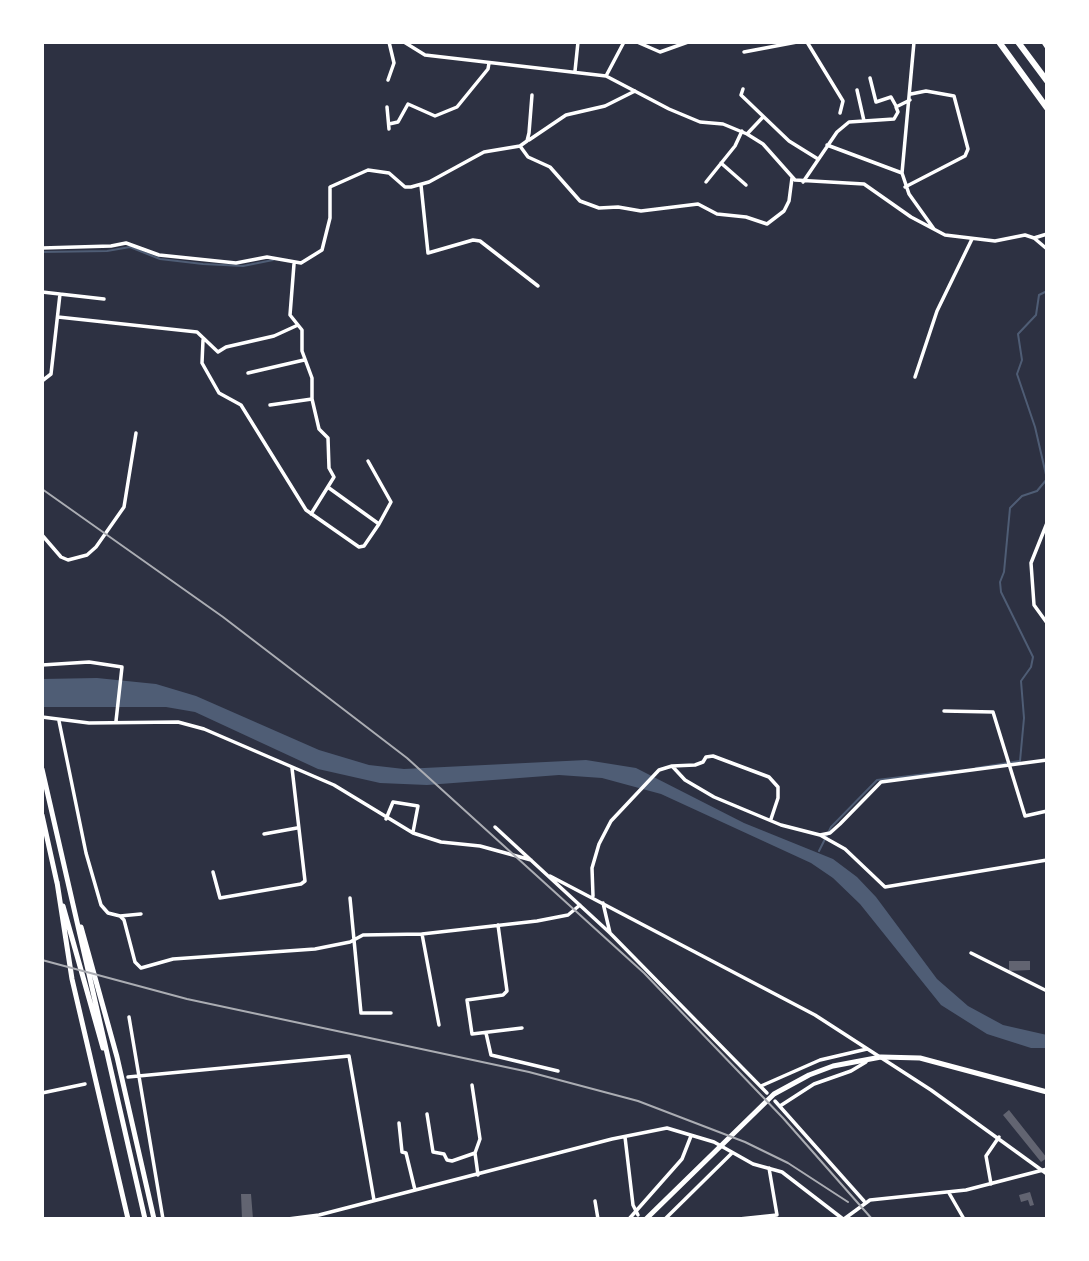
<!DOCTYPE html>
<style>
body{margin:0}
#map{position:relative;width:1089px;height:1261px;overflow:hidden;background:#2d3142;font-family:"PT Sans Narrow",sans-serif}
canvas{display:block}
.frame{position:absolute;inset:0;border:44px solid #fff;pointer-events:none}
</style>
<div id="map">
<canvas width="1089" height="1261"></canvas>
<div class="frame"></div>
</div>
<script>
const context = document.querySelector('canvas').getContext('2d');
context.lineJoin = 'round';
function fillPath(path, color) {
  context.fillStyle = color;
  context.fill(path, 'evenodd');
}
function toPath(rows) {
  const path = new Path2D();
  for (const r of rows) {
    path.moveTo(r[0], r[1]);
    for (let i = 2; i < r.length; i += 2) path.lineTo(r[i], r[i + 1]);
  }
  return path;
}
function strokePath(path, color, width, dash) {
  context.strokeStyle = color;
  context.lineWidth = width;
  context.lineCap = dash ? 'butt' : 'round';
  context.setLineDash(dash || []);
  context.stroke(path);
}
const water = toPath([
 [97,678,156,684,196,696,319,750,369,765,404,769,586,760,636,768,744,823,833,859,857,877,876,897,937,979,968,1006,1003,1025,1047,1035,1047,1048,1031,1048,987,1034,941,1005,860,904,833,878,811,863,661,794,602,778,559,775,427,785,380,783,318,769,195,712,166,707,42,707,42,679]
]);
const stream = toPath([
 [42,252,107,251,130,247,160,259,203,264,243,266,273,260],
 [976,768,1020,761,1024,718,1021,681,1031,667,1033,657,1001,592,1000,582,1004,572,1010,508,1022,496,1037,491,1047,479,1035,427,1017,374,1022,360,1018,334,1036,315,1039,295,1047,291],
 [819,851,831,827,877,780,950,771]
]);
const building = toPath([
 [1009,961,1030,961,1030,970,1009,971],
 [1009,1110,1047,1158,1041,1162,1003,1115],
 [1030,1192,1034,1205,1030,1206,1028,1200,1021,1202,1019,1195],
 [241,1194,251,1194,253,1219,242,1219]
]);
const minor = toPath([
 [404,42,425,55,606,76,669,109,700,122,723,124,747,134,763,144,795,180,864,184,911,217,945,235,995,241,1025,235,1034,238,1047,249],
 [637,42,660,52,688,42],
 [807,42,843,101,840,113],
 [914,42,902,173,909,194,934,229],
 [1043,42,1047,48],
 [744,52,797,42],
 [575,71,578,42],
 [606,76,624,42],
 [870,78,876,102,891,97,896,106],
 [388,80,394,63,389,42],
 [743,89,741,95,789,141,818,159],
 [857,90,864,121],
 [387,107,389,129],
 [389,124,398,122,408,104,435,116,457,107,488,69,489,63],
 [747,134,763,117],
 [529,140,566,115,605,106,635,91],
 [827,145,902,173],
 [520,146,528,157,550,167,580,201,599,208,618,207,641,211,698,204,717,214,746,217,767,224,784,211,789,201,792,178],
 [721,163,746,185],
 [706,182,735,146,742,131],
 [803,182,837,132,849,122,894,119,898,112,896,107,910,100],
 [421,185,428,253,473,240,480,241,538,286],
 [905,187,965,156,968,149,954,96,926,91,911,94],
 [1034,238,1047,234],
 [42,248,111,246,126,243,159,255,236,263,267,257,301,263,322,250,330,218,330,187,368,170,389,173,405,187,411,187,429,182,484,152,520,146,527,141,529,133,532,95],
 [294,264,290,315,302,330,302,351,312,378,312,399,319,429,328,438,329,468,334,477,311,514],
 [42,292,104,299],
 [58,317,197,332,218,352,226,347,274,336,298,325],
 [203,340,202,363,219,393,241,405,306,510,359,547,364,546,379,524,391,502,368,461],
 [248,373,304,360],
 [915,377,937,311,972,239],
 [42,381,51,374,60,294],
 [270,405,312,399],
 [329,488,379,524],
 [1047,523,1031,563,1034,605,1047,623],
 [42,535,61,557,68,560,87,555,96,547,124,507,136,433],
 [42,665,89,662,122,667,116,721],
 [944,711,993,712,1025,816,1047,811],
 [42,717,89,723,178,722,204,729,334,785,413,833,441,842,480,846,531,860],
 [59,721,86,853,101,905,108,913,120,916,141,914],
 [672,766,695,765,703,762,706,757,713,756,769,777,778,787,778,798,771,819],
 [386,819,393,802,418,806,413,832],
 [495,827,610,933,767,1093],
 [264,834,297,828],
 [820,835,845,849,885,887,1047,860],
 [213,872,220,898,301,884,305,881,292,768],
 [550,876,815,1015,931,1090,1047,1174],
 [593,896,592,868,599,844,611,821,659,770,672,766,685,780,714,797,781,825,820,835,830,833,840,824,881,782,1047,760],
 [350,898,361,1013,391,1013],
 [603,903,610,933],
 [120,916,124,920,135,962,141,968,173,959,315,949,350,942,363,935,422,934,537,921,568,915,580,905],
 [498,925,507,991,503,995,467,1000,472,1034,522,1028],
 [422,934,439,1025],
 [971,953,1047,991],
 [129,1017,163,1219],
 [486,1033,491,1055,558,1071],
 [128,1077,349,1056,374,1200],
 [472,1085,480,1139,475,1153,478,1175],
 [761,1086,820,1060,867,1049],
 [42,1093,85,1084],
 [775,1101,864,1201],
 [780,1106,814,1084,851,1071,866,1062],
 [427,1114,433,1152,444,1154,447,1160,452,1161,475,1153],
 [399,1123,402,1152,406,1153,415,1190],
 [625,1137,633,1205,638,1215],
 [991,1184,986,1156,999,1137],
 [949,1193,964,1219],
 [595,1201,598,1219],
 [288,1219,319,1215,612,1139,667,1128,714,1142,753,1164,782,1172,843,1219],
 [629,1219,682,1159,691,1136],
 [665,1219,732,1153],
 [739,1219,777,1215,769,1168],
 [844,1219,870,1200,966,1190,1047,1169]
]);
const primary = toPath([
 [646,1219,774,1094,809,1075,833,1066,881,1057,920,1058,1047,1092]
]);
const trunk = toPath([
 [42,769,145,1219],
 [42,815,57,883],
 [57,882,72,979,128,1219],
 [63,906,103,1048],
 [81,927,117,1057,154,1219]
]);
const motorway = toPath([
 [999,42,1047,108],
 [1018,42,1047,81]
]);
const rail = toPath([
 [42,489,223,617,407,758,644,973,783,1118,872,1219],
 [42,960,187,999,529,1072,638,1101,745,1142,788,1163,848,1202]
]);
fillPath(water, '#4f5d75');
strokePath(stream, '#4f5d75', 2);
fillPath(building, '#626471');
strokePath(minor, '#fff', 3.5);
strokePath(primary, '#fff', 5);
strokePath(trunk, '#fff', 5);
strokePath(motorway, '#fff', 6);
strokePath(rail, '#abadb3', 2);
</script>
